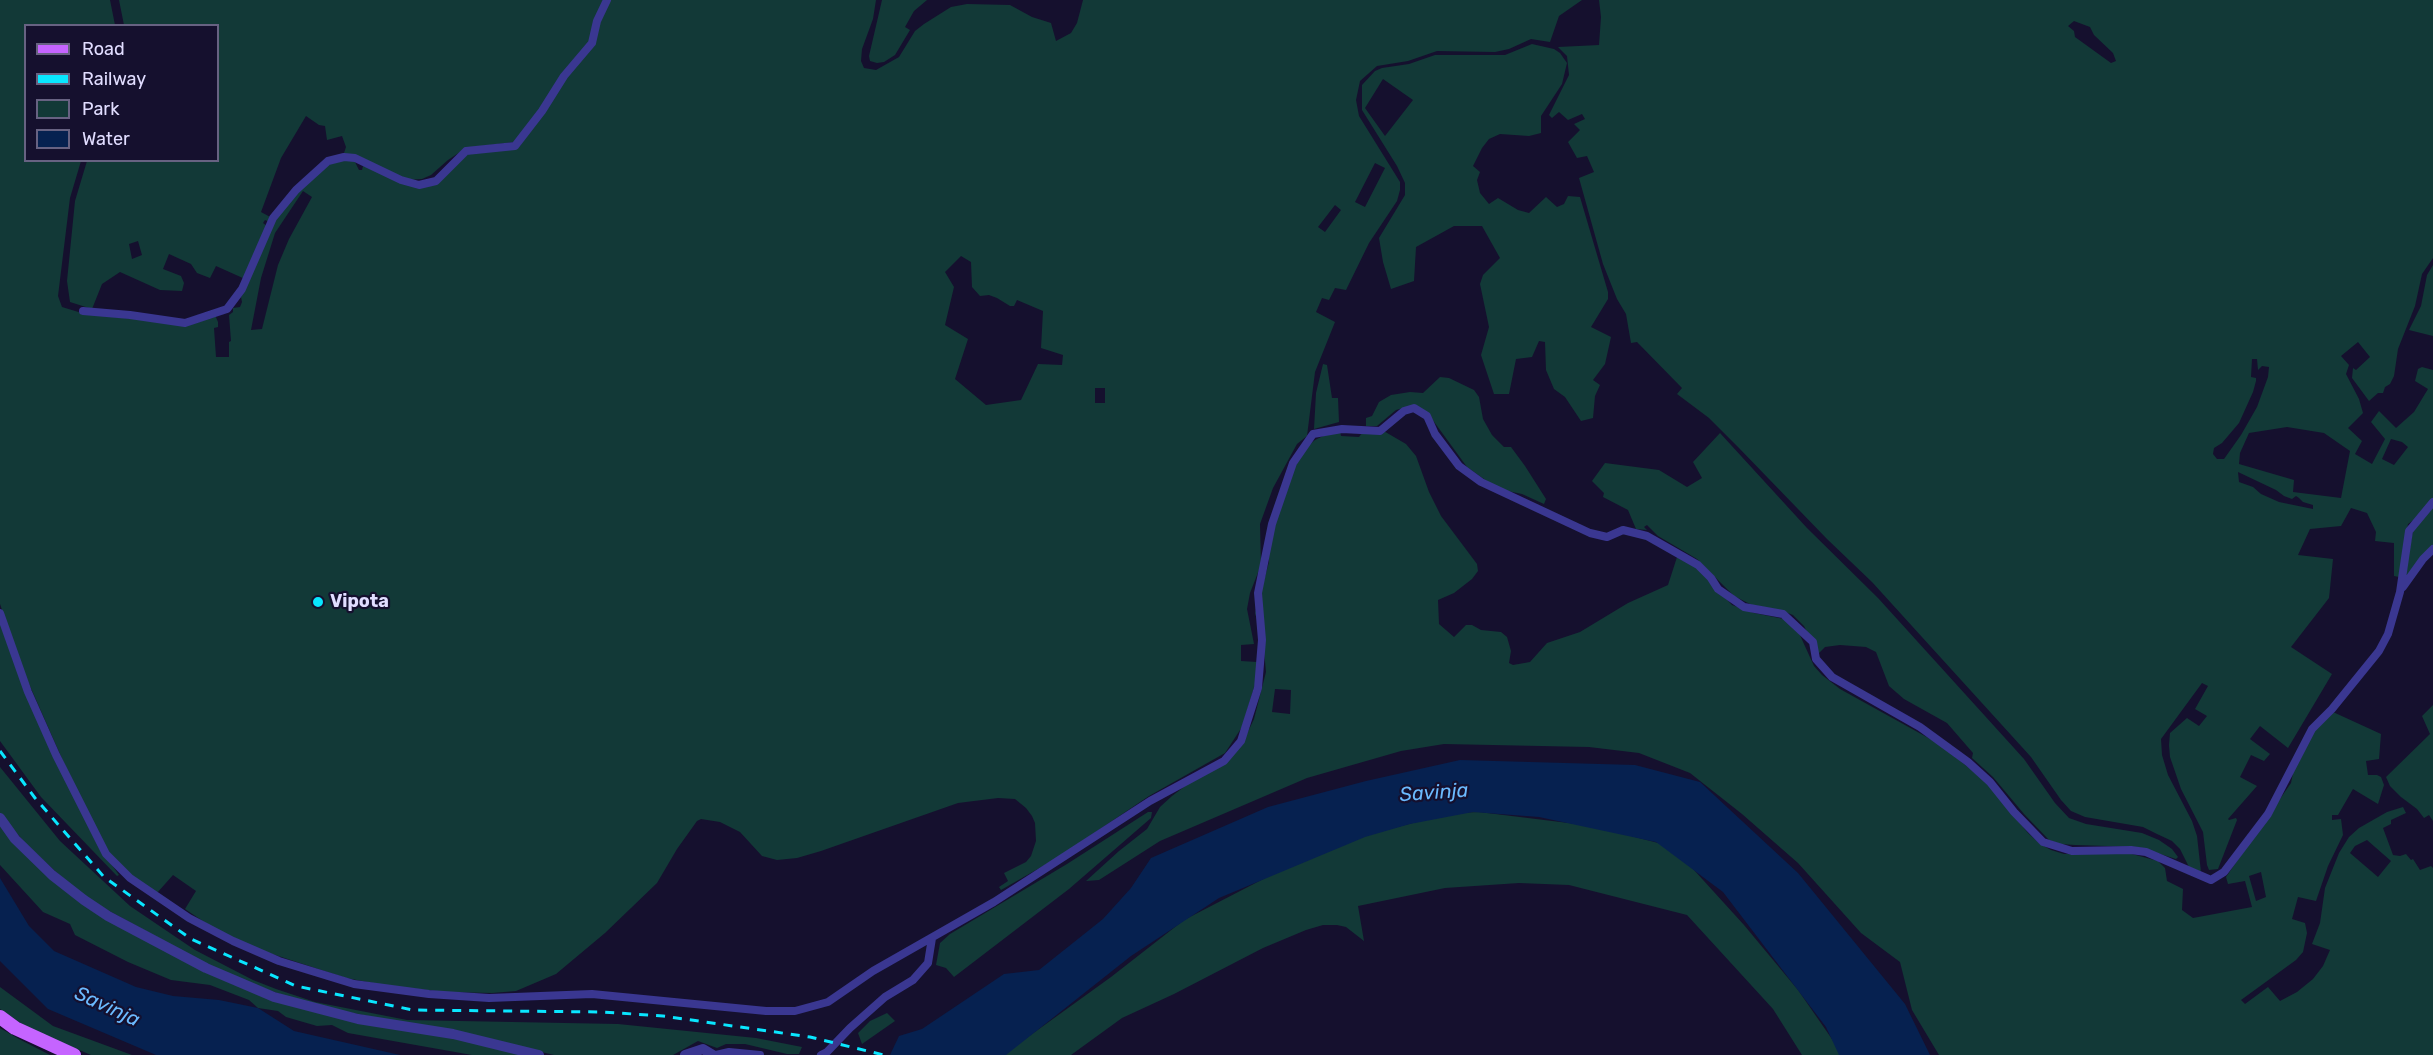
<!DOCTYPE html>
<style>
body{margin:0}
#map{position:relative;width:2433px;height:1055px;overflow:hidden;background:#15102e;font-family:Rubik,sans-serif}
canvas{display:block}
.legend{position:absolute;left:24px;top:24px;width:195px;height:138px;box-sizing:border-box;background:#15102e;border:2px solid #676282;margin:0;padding:8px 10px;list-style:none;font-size:18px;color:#e1ddff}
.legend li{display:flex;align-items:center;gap:12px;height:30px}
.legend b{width:30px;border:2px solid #676282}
</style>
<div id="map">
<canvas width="2433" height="1055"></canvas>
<ul class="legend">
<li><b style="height:8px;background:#c564ff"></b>Road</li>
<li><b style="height:8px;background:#09e6ff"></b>Railway</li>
<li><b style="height:16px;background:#123937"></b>Park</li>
<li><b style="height:16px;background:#062150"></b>Water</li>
</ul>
</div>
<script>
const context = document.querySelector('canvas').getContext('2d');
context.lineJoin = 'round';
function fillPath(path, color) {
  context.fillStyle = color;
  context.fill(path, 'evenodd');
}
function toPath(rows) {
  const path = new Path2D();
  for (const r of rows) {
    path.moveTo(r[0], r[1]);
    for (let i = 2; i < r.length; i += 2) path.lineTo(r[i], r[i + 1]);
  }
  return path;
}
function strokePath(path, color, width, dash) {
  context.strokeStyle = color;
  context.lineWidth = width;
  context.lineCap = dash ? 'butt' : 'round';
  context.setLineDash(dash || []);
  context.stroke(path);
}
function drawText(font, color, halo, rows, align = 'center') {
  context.font = font + ' Rubik,sans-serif';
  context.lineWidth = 4.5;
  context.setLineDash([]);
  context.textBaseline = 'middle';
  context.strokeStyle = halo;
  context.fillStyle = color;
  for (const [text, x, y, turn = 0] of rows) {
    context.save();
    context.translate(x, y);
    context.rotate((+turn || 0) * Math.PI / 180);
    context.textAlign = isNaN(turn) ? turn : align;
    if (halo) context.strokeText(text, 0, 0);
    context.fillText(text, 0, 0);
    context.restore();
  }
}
const green = toPath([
 [0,0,110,0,115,25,26,26,26,160,81,161,70,198,58,296,62,307,85,314,183,324,199,322,215,315,218,322,218,327,214,328,216,357,229,357,229,342,231,341,229,315,233,312,233,308,240,307,242,302,241,297,272,225,303,184,328,163,344,157,354,160,359,170,362,170,363,166,369,167,403,182,424,183,437,176,467,152,520,146,522,141,466,148,448,160,431,175,422,179,407,180,344,153,346,147,342,136,327,140,325,126,319,125,306,116,281,158,261,212,272,218,270,222,265,220,263,223,267,226,245,279,216,266,210,278,197,273,191,264,169,254,163,269,181,276,184,283,182,291,160,290,120,272,102,284,92,309,70,302,67,281,75,201,87,161,218,160,218,26,124,25,119,0,876,0,873,19,862,49,861,61,864,68,876,70,899,57,915,31,924,24,951,7,967,4,1010,5,1032,17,1051,23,1056,41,1071,33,1077,23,1083,0,1582,0,1559,16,1550,42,1531,39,1509,49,1495,52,1437,51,1408,61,1377,66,1360,81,1356,100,1359,116,1400,182,1400,190,1397,201,1369,243,1346,290,1335,288,1329,300,1322,298,1316,312,1335,322,1315,372,1307,436,1297,444,1273,488,1260,524,1261,565,1250,593,1247,609,1254,644,1241,645,1241,661,1257,662,1256,681,1242,727,1225,753,1149,796,1057,858,1001,890,999,887,1008,881,1004,873,1026,862,1031,856,1036,841,1035,823,1032,816,1026,808,1015,799,998,798,958,803,821,851,797,858,777,860,762,856,740,832,720,822,701,819,697,821,677,849,657,883,605,933,556,974,516,991,492,993,446,992,389,986,346,978,266,952,216,930,185,909,196,891,173,875,157,893,135,879,116,863,102,843,49,739,36,709,0,604],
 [1375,163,1385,168,1365,207,1355,202],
 [303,191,312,197,289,239,278,265,262,329,251,330,261,278,275,233],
 [1335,205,1341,210,1325,232,1318,227],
 [138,241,142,255,132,259,129,244],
 [961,256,971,262,972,287,980,296,989,295,997,298,1010,306,1014,306,1017,300,1043,311,1041,348,1063,355,1062,365,1038,364,1021,400,986,405,955,379,968,339,945,325,954,287,945,272],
 [1095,388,1105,388,1105,403,1095,403],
 [882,0,927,0,914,11,905,27,910,30,895,55,884,62,877,63,870,61,869,56],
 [1599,0,2433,0,2433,258,2422,274,2415,306,2398,349,2394,376,2390,384,2385,387,2383,393,2378,393,2369,401,2352,378,2353,368,2356,370,2370,357,2358,342,2341,356,2349,365,2346,374,2359,399,2363,413,2348,428,2362,441,2355,454,2372,464,2385,439,2371,422,2379,411,2396,428,2414,412,2428,389,2415,381,2418,369,2422,367,2433,370,2433,498,2415,519,2408,524,2399,577,2394,576,2394,543,2375,541,2376,532,2367,513,2351,508,2341,526,2310,529,2298,555,2333,559,2329,598,2291,647,2332,674,2288,748,2260,726,2250,739,2270,754,2264,761,2251,755,2240,777,2257,786,2228,819,2229,820,2236,818,2237,820,2218,869,2209,870,2207,865,2203,832,2181,789,2170,757,2169,745,2170,733,2187,718,2199,726,2207,716,2195,709,2208,686,2202,683,2161,739,2162,755,2168,775,2192,821,2197,836,2201,872,2189,867,2180,849,2172,841,2157,834,2143,827,2085,817,2071,811,2061,800,2031,757,1872,582,1827,539,1738,447,1709,418,1677,394,1682,388,1637,342,1631,343,1626,314,1617,299,1603,264,1579,178,1594,172,1587,156,1577,158,1568,142,1580,130,1574,124,1585,119,1582,114,1568,120,1559,112,1552,118,1549,115,1569,75,1567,56,1558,47,1599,45,1601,17],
 [2074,21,2090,27,2094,35,2113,53,2116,61,2111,63,2075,37,2074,31,2068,26],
 [2252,359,2257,359,2258,370,2262,366,2269,367,2268,377,2257,407,2241,435,2224,459,2217,459,2213,454,2214,448,2222,443,2239,423,2253,392,2256,381,2256,378,2251,377],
 [2287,427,2324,433,2350,451,2341,498,2293,492,2294,480,2239,464,2240,453,2249,433],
 [2391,439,2402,442,2408,447,2394,465,2382,459],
 [2238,472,2276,490,2284,496,2292,499,2296,496,2299,498,2303,502,2313,505,2313,509,2279,502,2261,494,2253,487,2239,482],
 [1532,44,1554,49,1560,53,1567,63,1562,84,1541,116,1541,133,1529,136,1500,134,1489,139,1482,148,1473,166,1480,172,1477,180,1480,193,1489,204,1498,198,1518,210,1529,213,1546,197,1557,207,1564,204,1568,196,1580,197,1608,292,1608,299,1591,327,1611,337,1605,364,1593,380,1600,385,1595,396,1593,418,1581,421,1565,397,1554,389,1546,370,1545,342,1539,341,1532,357,1516,359,1509,394,1494,394,1481,355,1489,327,1480,284,1483,275,1500,258,1482,226,1454,226,1416,247,1414,281,1391,289,1383,262,1379,238,1405,195,1405,183,1397,166,1362,110,1362,85,1375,71,1382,68,1409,64,1435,55,1505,55],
 [1383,79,1413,100,1385,136,1365,108],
 [2433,265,2433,336,2409,330,2421,306,2427,275],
 [1323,364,1327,365,1332,398,1338,398,1339,422,1314,429,1316,393],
 [1440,377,1449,378,1474,390,1479,397,1483,419,1492,435,1504,447,1511,447,1525,466,1546,499,1544,504,1522,494,1498,489,1467,467,1432,419,1407,407,1396,410,1377,426,1366,426,1366,418,1372,416,1379,402,1391,395,1410,392,1423,393],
 [1382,430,1406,444,1416,456,1429,492,1441,516,1477,564,1478,571,1472,579,1454,593,1438,600,1439,624,1454,637,1466,625,1472,625,1481,630,1501,632,1507,637,1511,651,1509,663,1513,665,1530,662,1547,643,1580,632,1628,603,1668,585,1678,554,1699,570,1732,605,1754,613,1784,619,1799,633,1814,666,1822,675,1840,689,1941,745,1986,782,2028,833,2040,844,2051,850,2064,854,2132,854,2158,861,2165,868,2167,881,2183,889,2182,910,2193,918,2252,907,2245,881,2228,884,2226,877,2291,783,2293,773,2312,733,2333,712,2381,734,2379,759,2366,761,2368,775,2377,775,2381,777,2384,785,2378,804,2353,789,2338,815,2332,815,2332,820,2341,819,2343,835,2328,866,2316,901,2298,897,2292,919,2305,923,2307,933,2303,952,2296,960,2241,1000,2245,1004,2268,987,2280,1001,2297,992,2313,979,2323,966,2330,950,2312,944,2320,923,2325,888,2339,853,2349,837,2359,828,2387,812,2403,807,2406,813,2391,820,2391,824,2383,828,2393,855,2400,856,2406,854,2411,860,2413,859,2420,870,2431,866,2433,868,2433,1055,1939,1055,1912,1010,1900,962,1861,933,1798,863,1742,814,1690,773,1639,753,1589,747,1444,744,1401,751,1307,778,1160,841,1099,880,1086,881,1119,851,1147,829,1160,807,1172,796,1243,742,1254,719,1266,672,1263,641,1255,613,1269,562,1269,523,1289,476,1307,447,1315,440,1329,433,1340,431,1341,436,1359,437,1362,433],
 [1275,689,1291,690,1290,714,1272,712],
 [2367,840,2391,861,2378,877,2350,853,2355,846],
 [2261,872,2266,897,2256,901,2249,876],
 [1720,433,1807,528,1878,598,2024,759,2055,803,2069,818,2086,824,2142,833,2159,840,2172,849,2178,857,2176,859,2138,847,2075,845,2060,844,2049,840,2024,814,1993,777,1972,758,1973,753,1947,723,1904,699,1889,686,1876,652,1866,647,1840,645,1825,647,1818,654,1804,626,1793,615,1780,610,1752,605,1734,596,1697,559,1658,536,1647,525,1644,527,1647,530,1636,529,1628,510,1603,497,1604,493,1592,481,1605,463,1659,470,1687,487,1702,478,1693,462],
 [2433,506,2433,547,2408,578,2405,576,2413,530],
 [0,618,104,854,119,875,117,876,41,797,0,741],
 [2433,705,2433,821,2429,815,2424,818,2417,809,2401,797,2390,786,2386,777,2430,734,2422,716],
 [0,767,60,841,130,906,195,950,253,980,276,989,315,1002,407,1020,618,1024,756,1038,802,1047,799,1054,787,1054,745,1044,726,1044,717,1048,698,1041,673,1055,554,1055,474,1036,407,1024,304,1003,221,972,82,896,26,844,0,813],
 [1148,812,1152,812,1151,818,1069,889,954,977,946,968,936,965,940,943,950,934,1067,864],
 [1479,812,1593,826,1662,844,1684,859,1744,925,1798,990,1843,1055,1802,1055,1773,1009,1687,915,1569,885,1519,883,1445,888,1358,906,1364,941,1346,927,1337,925,1323,925,1306,930,1263,948,1174,994,1122,1018,1071,1055,1003,1055,1111,977,1184,920,1302,859,1346,840,1452,813],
 [0,823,51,877,232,984,401,1027,530,1055,472,1055,348,1033,332,1025,317,1026,286,1017,278,1011,258,1008,249,1000,210,985,171,980,128,962,75,935,70,924,43,912,0,865],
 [0,987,53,1026,132,1055,91,1055,28,1028,0,1009],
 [887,1013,895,1021,862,1044,858,1033,870,1021],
 [0,1028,19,1039,50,1055,0,1055]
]);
const water = toPath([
 [1460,760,1635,765,1700,782,1798,873,1905,1004,1930,1055,1839,1055,1826,1027,1723,892,1656,842,1539,817,1473,812,1410,824,1365,837,1219,898,1131,956,1006,1055,890,1055,899,1036,922,1029,1004,974,1039,970,1103,919,1131,888,1151,858,1268,807,1366,781],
 [0,878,29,926,54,951,136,987,173,996,219,1000,258,1008,294,1031,400,1055,156,1055,48,1009,0,961]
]);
const minor = toPath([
 [83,311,130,315,185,323,227,309,242,289,273,218,296,190,328,161,344,157,355,158,401,180,419,185,436,181,466,151,515,146,542,111,564,76,592,43,597,21,607,0],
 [2403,587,2423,559,2433,549],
 [0,613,28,692,56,755,106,854,130,878,189,918,233,941,279,961,354,984,429,994,489,998,592,994,766,1011,795,1011,828,1002,873,971,994,902,1150,801,1224,761,1241,741,1258,688,1262,640,1258,593,1272,524,1293,463,1313,434,1342,429,1380,431,1404,411,1414,408,1427,416,1435,434,1459,466,1481,482,1590,533,1607,537,1623,530,1647,536,1698,565,1711,578,1718,589,1744,607,1783,614,1813,642,1816,659,1832,677,1920,727,1968,762,1990,782,2014,812,2043,842,2072,851,2131,850,2146,852,2211,880,2224,872,2268,814,2312,729,2332,709,2379,651,2388,634,2400,592,2409,531,2433,502],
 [716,1055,729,1052,760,1055],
 [821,1055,827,1052,850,1028,885,997,913,980,928,963,932,938]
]);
const tertiary = toPath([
 [0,818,15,839,52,875,84,900,108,916,206,968,274,997,358,1019,453,1034,539,1055],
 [685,1055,703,1049,713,1055]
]);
const primary = toPath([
 [0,1017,15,1028,74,1055]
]);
const rail = toPath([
 [0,751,35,798,104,877,191,939,296,986,413,1010,603,1012,663,1016,810,1037,884,1055]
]);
const markers = [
 [318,602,6,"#09e6ff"]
];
const poiNames = [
 ["Vipota",330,602]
];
const waterNames = [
 ["Savinja",1434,793,-4],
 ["Savinja",107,1007,25]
];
fillPath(green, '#123937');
fillPath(water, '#062150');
strokePath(minor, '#3a3791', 8);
strokePath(tertiary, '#3a3791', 10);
strokePath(primary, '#c564ff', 14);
strokePath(rail, '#09e6ff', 3, [9, 8]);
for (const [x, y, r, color] of markers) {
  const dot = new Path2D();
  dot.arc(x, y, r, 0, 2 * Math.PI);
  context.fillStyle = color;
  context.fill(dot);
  strokePath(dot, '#15102e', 2);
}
drawText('bold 18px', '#e1ddff', '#15102e', poiNames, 'left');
drawText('italic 20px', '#6bbaff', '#15102e', waterNames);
</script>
